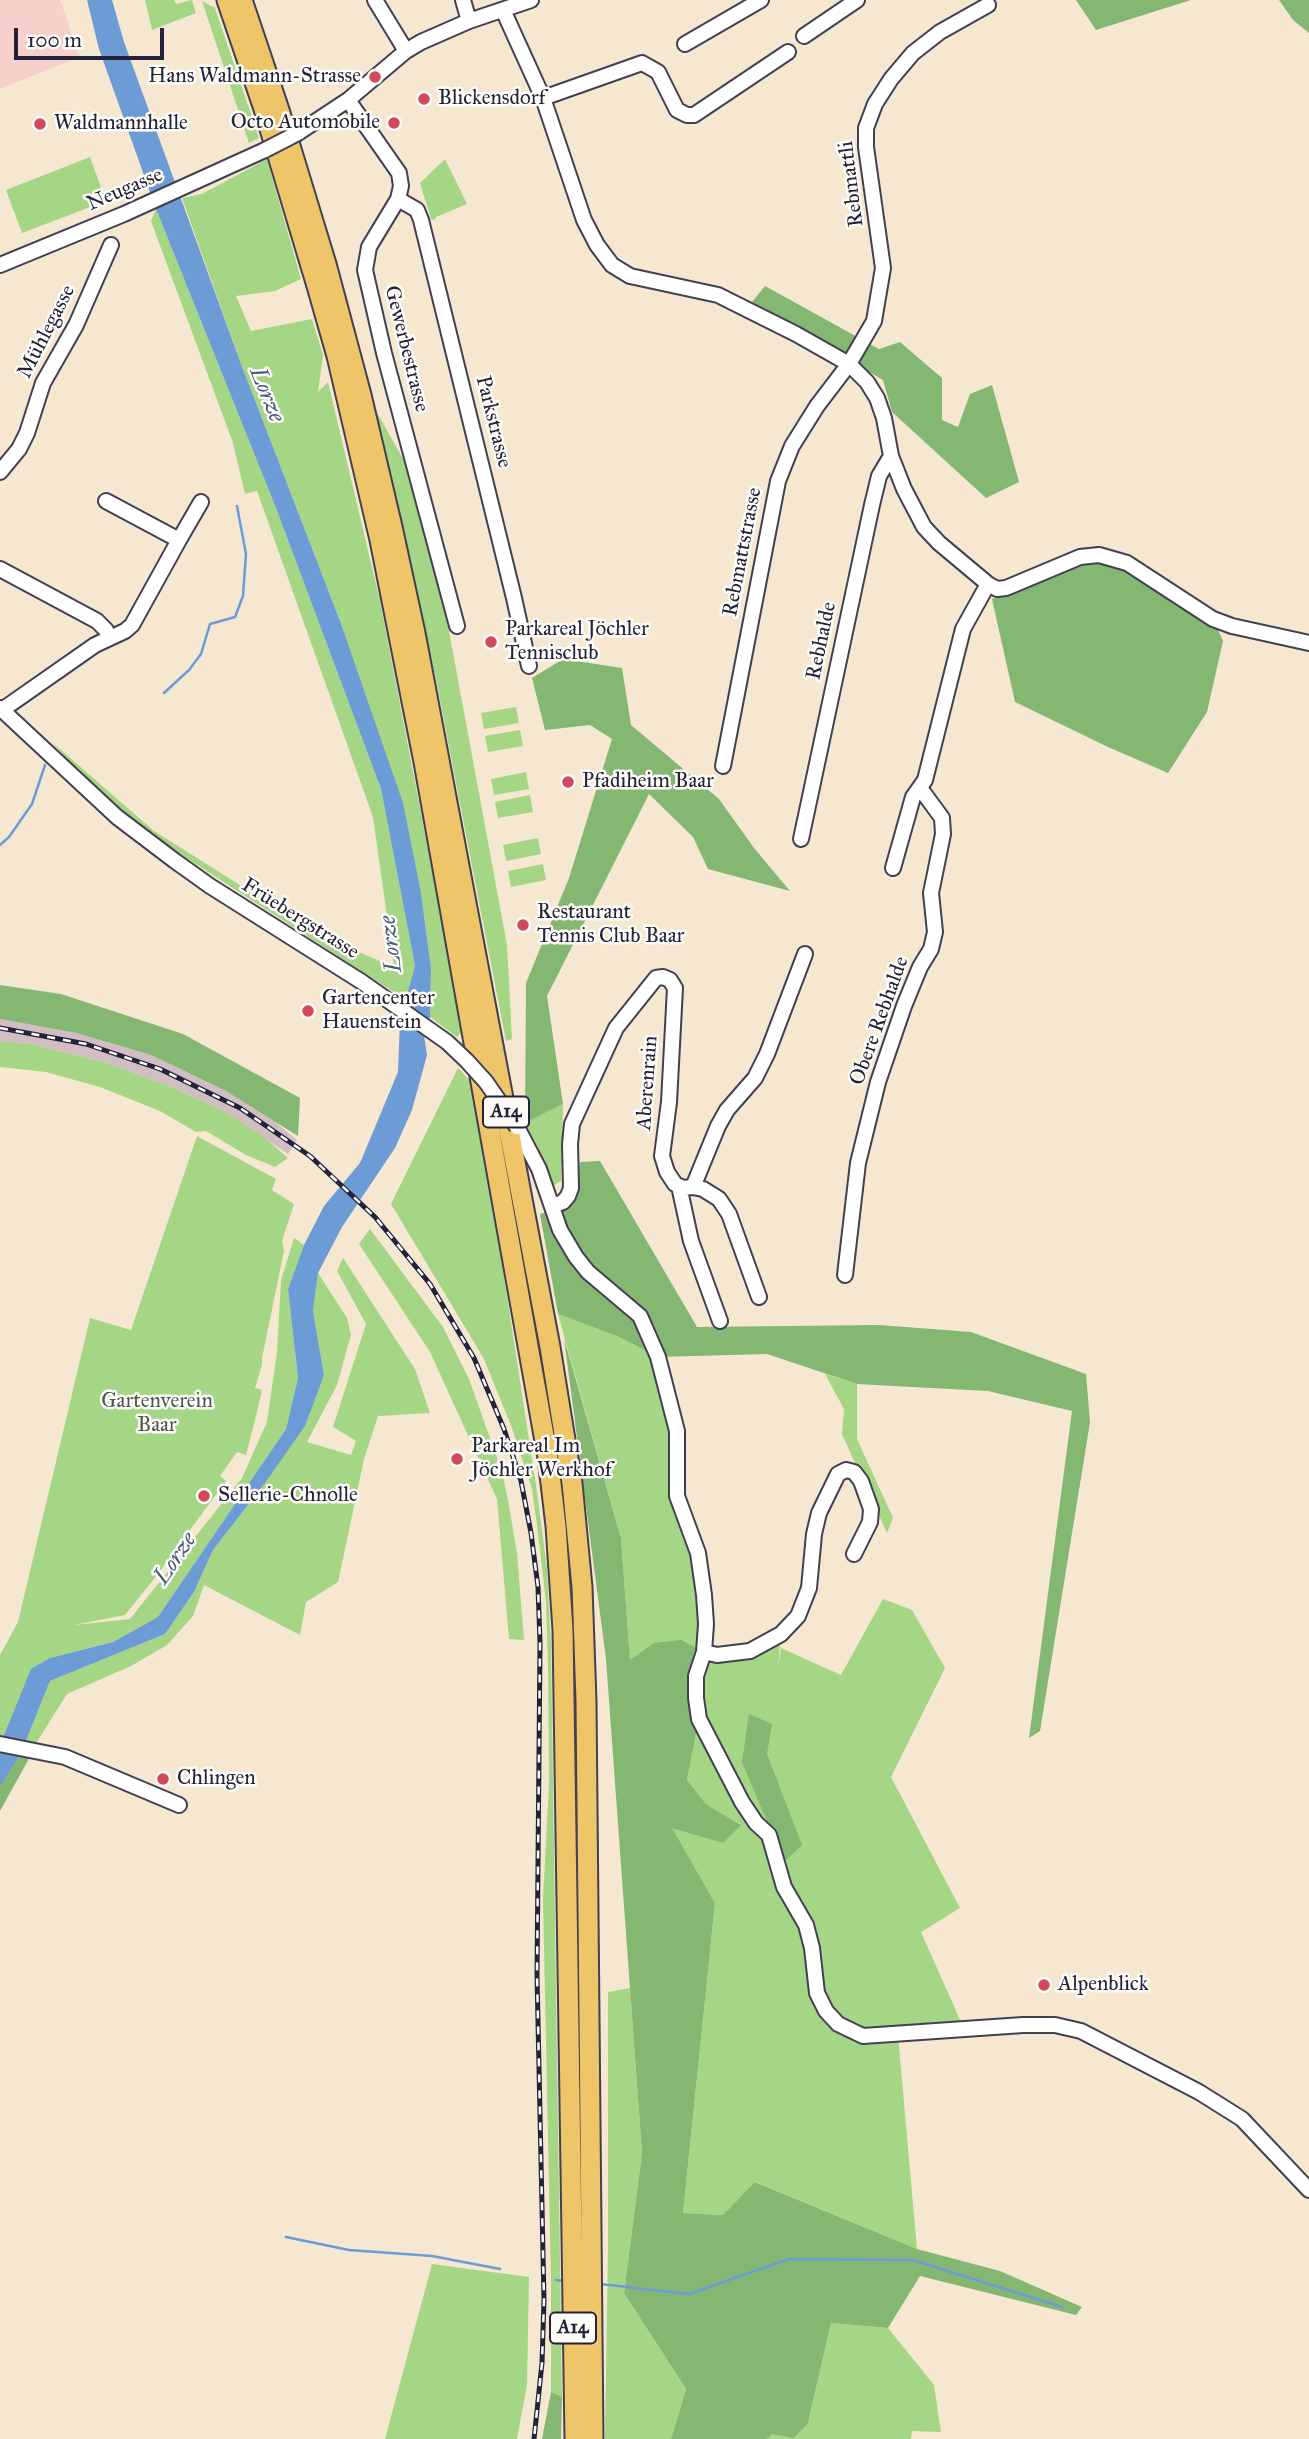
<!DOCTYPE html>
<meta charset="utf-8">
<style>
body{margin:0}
#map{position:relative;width:1309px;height:2439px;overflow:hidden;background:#f6e7d1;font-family:"IM FELL Great Primer",serif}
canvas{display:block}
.scale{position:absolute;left:14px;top:28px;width:150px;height:32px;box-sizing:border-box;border:4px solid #22223b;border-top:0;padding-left:9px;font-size:21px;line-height:24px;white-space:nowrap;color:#22223b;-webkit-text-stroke:5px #fdfcf7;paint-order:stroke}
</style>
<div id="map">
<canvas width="1309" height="2439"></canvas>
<div class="scale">100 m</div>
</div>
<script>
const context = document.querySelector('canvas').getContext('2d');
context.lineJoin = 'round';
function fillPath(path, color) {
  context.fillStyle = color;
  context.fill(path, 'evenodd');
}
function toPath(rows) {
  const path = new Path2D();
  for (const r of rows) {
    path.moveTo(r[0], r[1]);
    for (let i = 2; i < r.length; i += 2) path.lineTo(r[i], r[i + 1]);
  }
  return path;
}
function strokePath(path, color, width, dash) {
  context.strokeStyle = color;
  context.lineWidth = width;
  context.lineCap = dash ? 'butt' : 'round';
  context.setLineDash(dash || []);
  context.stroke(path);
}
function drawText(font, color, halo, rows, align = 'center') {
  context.font = font + ' "IM FELL Great Primer",serif';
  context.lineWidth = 5;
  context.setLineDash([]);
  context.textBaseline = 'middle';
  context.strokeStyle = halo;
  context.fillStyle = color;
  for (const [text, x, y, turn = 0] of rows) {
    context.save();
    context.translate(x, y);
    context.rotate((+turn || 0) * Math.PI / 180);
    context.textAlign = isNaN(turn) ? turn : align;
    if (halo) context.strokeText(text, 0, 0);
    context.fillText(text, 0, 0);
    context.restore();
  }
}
const built = toPath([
 [0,0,60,0,80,57,0,89]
]);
const industrial = toPath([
 [0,1019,76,1033,151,1055,226,1091,272,1119,297,1140,288,1154,222,1110,172,1087,107,1063,31,1044,0,1041]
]);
const green = toPath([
 [145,0,174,0,176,4,192,0,196,13,152,30],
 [202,1,215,8,259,138,249,143],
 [90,157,106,201,22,233,6,190],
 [267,159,301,279,275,291,236,296,251,331,312,319,323,355,318,392,328,382,380,601,463,1030,457,1037,430,1017,431,968,421,893,340,621,241,364,182,198,202,194],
 [445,159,467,204,436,217,435,220,431,219,420,183],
 [156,209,276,508,381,789,415,966,406,1000,151,835,81,775,53,743,154,831,321,936,394,967,373,817,257,491,245,494,233,443,151,221],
 [375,409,406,464,447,620,507,945,512,1039,506,1041,437,685],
 [516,707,519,723,484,729,481,713],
 [520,730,523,746,488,752,485,736],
 [526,772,529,789,494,795,491,779],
 [530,795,533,812,498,818,495,802],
 [538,838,541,854,506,861,503,845],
 [543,864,546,880,511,887,508,871],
 [0,1041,31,1044,107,1063,172,1087,222,1110,264,1137,288,1158,275,1167,246,1155,206,1131,196,1132,160,1111,100,1087,46,1072,0,1067],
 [458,1068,475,1086,537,1492,547,1569,551,1646,562,2397,551,2392,551,2282,543,1899,549,1783,548,1665,546,1602,538,1533,532,1489,512,1428,484,1359,391,1204],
 [563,1104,561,1181,553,1186,538,1147,525,1123],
 [197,1136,276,1179,272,1190,294,1204,282,1241,284,1251,262,1358,262,1365,255,1388,262,1390,256,1416,246,1455,237,1452,220,1476,226,1481,154,1579,125,1615,74,1625,130,1619,242,1478,267,1422,277,1352,281,1280,294,1238,304,1245,288,1289,298,1378,286,1429,158,1617,113,1642,50,1658,3,1739,0,1738,0,1655,18,1622,90,1318,131,1330],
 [370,1229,443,1327,469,1379,502,1472,508,1500,517,1553,524,1640,509,1639,497,1499,430,1352,359,1244],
 [343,1258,415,1369,430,1413,378,1416,364,1459,338,1582,306,1602,300,1635,204,1585,193,1616,167,1645,131,1666,67,1694,33,1748,24,1744,50,1681,165,1634,194,1592,213,1550,262,1487,324,1375,313,1311,318,1273,347,1318,351,1335,337,1385,307,1442,351,1455,356,1441,333,1427,366,1324,337,1271],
 [558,1314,619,1337,658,1357,672,1411,676,1472,694,1538,704,1652,717,1655,781,1634,778,1668,781,1648,841,1675,883,1599,912,1610,945,1668,891,1777,960,1908,921,1932,961,2022,898,2035,917,2249,756,2182,723,2215,683,2213,715,1903,671,1827,741,1825,706,1804,687,1780,699,1719,630,1661,621,1538],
 [825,1374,857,1384,857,1439,893,1518,887,1533,842,1434,844,1409],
 [630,1988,642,2153,624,2293,686,2389,671,2439,605,2439,608,2248,608,1992],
 [432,2264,529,2277,527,2385,517,2439,385,2439],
 [831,2323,888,2328,934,2385,941,2432,912,2431,911,2439,767,2439,771,2434,808,2423]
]);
const forest = toPath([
 [1076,0,1191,0,1096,30],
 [1279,0,1309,0,1309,33,1293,20],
 [765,286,879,349,900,342,942,378,942,420,958,427,970,394,992,385,1019,482,986,498,892,412,883,380,752,302],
 [1100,551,1213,619,1223,641,1207,712,1168,773,1108,747,1015,702,992,599],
 [563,659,622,668,631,725,719,799,754,848,790,891,708,869,693,837,649,794,547,996,563,1104,525,1123,526,983,569,878,612,739,590,725,545,730,532,678],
 [0,985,61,994,183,1034,300,1098,298,1136,226,1091,151,1055,76,1033,0,1019],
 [600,1161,697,1327,879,1325,971,1332,1086,1374,1090,1422,1040,1731,1029,1738,1072,1411,988,1391,857,1384,767,1354,658,1357,619,1337,558,1314,540,1214,570,1205,580,1162],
 [564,1338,621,1538,630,1660,654,1643,681,1640,704,1652,699,1719,687,1780,706,1804,741,1825,723,1843,672,1828,715,1903,683,2213,723,2215,755,2182,917,2249,1000,2271,1082,2307,1076,2315,920,2276,888,2328,831,2323,808,2423,794,2438,772,2434,767,2439,671,2439,686,2389,624,2293,642,2153,606,1659],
 [749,1714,772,1724,767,1754,802,1845,784,1862,742,1762],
 [20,1755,31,1755,0,1811,0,1785],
 [551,2392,562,2397,561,2439,542,2439]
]);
const water = toPath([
 [87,0,112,0,124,42,241,364,340,621,403,803,421,893,431,968,430,1017,424,1036,427,1055,412,1110,395,1148,342,1227,318,1273,313,1311,324,1375,305,1426,262,1487,213,1550,194,1592,165,1634,50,1681,20,1755,0,1786,0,1745,31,1669,50,1658,113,1642,158,1617,286,1429,298,1378,288,1289,304,1245,324,1206,360,1163,398,1072,400,1020,415,966,381,789,276,508,156,209,99,49]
]);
const stream = toPath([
 [164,693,189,670,201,654,210,624,235,617,243,596,246,554,237,506],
 [0,845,9,837,32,804,45,765],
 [286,2237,349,2250,432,2256,500,2269],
 [556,2280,566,2281],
 [600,2284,689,2294,789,2259,913,2260,1062,2307]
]);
const minor = toPath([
 [375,0,406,51],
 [463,0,469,21],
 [503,10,543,98,584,220,597,245,612,265,630,276,718,295,796,334,849,364,867,382,877,398,884,418,891,456,904,489,924,527,939,543,988,584,997,589,1006,588,1080,557,1099,555,1127,563,1213,619,1232,626,1309,643],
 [804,36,857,0],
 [685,44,761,0],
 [543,98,642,63,658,72,677,110,687,115,694,115,788,52],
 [348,100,399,173,401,186,398,199,369,247,365,270,384,353,457,626],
 [298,133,348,100,406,51,421,42,469,21,531,0],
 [398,199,417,210,421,220,514,598,529,666],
 [0,265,124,214,265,150],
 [0,472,19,449,27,433,43,383,76,325,111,245],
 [179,540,201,502],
 [0,569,97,621,106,630,109,638],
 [0,708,117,817,175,861,210,886,362,982],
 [2,710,95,645,125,631,132,625,179,540,106,501],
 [723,766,778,481,792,446,817,406,849,364,874,321,883,268,866,147,866,128,875,104,891,79,913,53,940,32,988,5],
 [801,839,872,505,879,476,891,456],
 [893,868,913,797,925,780,963,629,988,584],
 [517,1127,539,1169,560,1230,576,1257,588,1272,640,1316,658,1357,677,1431,677,1496,698,1553,704,1595,706,1624,704,1652,696,1676,696,1698,699,1719,742,1802,756,1823,769,1835,784,1887,806,1925,812,1948,817,1993,826,2011,838,2024,863,2036,1023,2025,1055,2025,1081,2031,1199,2092,1242,2119,1309,2190],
 [679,1186,691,1241,720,1321],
 [693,1187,703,1189,719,1199,729,1214,759,1297],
 [552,1206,563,1202,568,1196,571,1188,570,1144,572,1124,616,1028,656,978,663,977,670,980,675,988,669,1102,662,1156,667,1172,675,1184,682,1188,693,1187,718,1126,727,1110,755,1078,767,1054,805,954],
 [845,1275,858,1163,878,1082,904,1006,920,967,931,949,935,932,931,893,943,834,942,818,920,788],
 [704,1652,717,1655,750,1651,781,1634,798,1616,809,1588,814,1534,819,1513,838,1474,846,1470,854,1472,861,1481,871,1509,870,1522,854,1554],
 [0,1744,65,1757,179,1805]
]);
const highway = toPath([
 [227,0,264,109,317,286,337,356,380,540,424,762,548,1458,556,1526,563,1630,575,2439],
 [242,0,280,113,326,264,361,395,392,527,415,633,550,1347,572,1483,582,1587,586,1701,593,2439]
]);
const rail = toPath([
 [0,1028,86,1044,160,1069,240,1108,310,1156,375,1217,430,1284,474,1358,504,1429,521,1481,531,1533,538,1587,540,1643,537,1975,544,2300,542,2363,534,2439]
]);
const minorBridge = toPath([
 [265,150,298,133],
 [362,982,447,1042,467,1061,486,1082,517,1127]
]);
const markers = [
 [375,77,7,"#d1495b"],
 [424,99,7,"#d1495b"],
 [394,123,7,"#d1495b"],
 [40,124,7,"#d1495b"],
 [491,642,7,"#d1495b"],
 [568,782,7,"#d1495b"],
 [523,925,7,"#d1495b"],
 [308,1011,7,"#d1495b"],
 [457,1459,7,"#d1495b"],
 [204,1496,7,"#d1495b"],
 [163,1779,7,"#d1495b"],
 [1044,1985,7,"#d1495b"]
];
const shields = [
 [506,1112,46],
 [573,2328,46]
];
const shieldNames = [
 ["A14",506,1112],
 ["A14",573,2328]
];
const poiNames = [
 ["Hans Waldmann-Strasse",361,77,"right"],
 ["Blickensdorf",438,99],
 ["Octo Automobile",380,123,"right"],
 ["Waldmannhalle",54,124],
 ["Parkareal Jöchler",505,630],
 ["Tennisclub",505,654],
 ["Pfadiheim Baar",582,782],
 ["Restaurant",537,913],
 ["Tennis Club Baar",537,937],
 ["Gartencenter",322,999],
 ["Hauenstein",322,1023],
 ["Parkareal Im",471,1447],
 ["Jöchler Werkhof",471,1471],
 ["Sellerie-Chnolle",218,1496],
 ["Chlingen",177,1779],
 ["Alpenblick",1058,1985]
];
const streetNames = [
 ["Rebmattli",852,184,-97],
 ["Neugasse",125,190,-23],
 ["Mühlegasse",47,332,-63],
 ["Gewerbestrasse",406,349,76],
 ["Parkstrasse",493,422,76],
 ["Rebmattstrasse",743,552,-79],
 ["Rebhalde",822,641,-78],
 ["Früebergstrasse",300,919,32],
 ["Obere Rebhalde",880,1021,-70],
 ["Aberenrain",648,1083,-86]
];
const parkNames = [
 ["Gartenverein",157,1402],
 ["Baar",157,1426]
];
const waterNames = [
 ["Lorze",266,395,68],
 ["Lorze",392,944,-97],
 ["Lorze",176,1559,-56]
];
fillPath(built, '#f7d0cb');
fillPath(industrial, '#d2bec2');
fillPath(green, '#a5d685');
fillPath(forest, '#84b772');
fillPath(water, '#6d9bd6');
strokePath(stream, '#6d9bd6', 2.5);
strokePath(minor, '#424052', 18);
strokePath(highway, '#424052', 23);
strokePath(minor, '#fff', 14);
strokePath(highway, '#eec569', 19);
strokePath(rail, '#22223b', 5);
strokePath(rail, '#fdfcf7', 2.5, [8]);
strokePath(minorBridge, '#424052', 18, []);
strokePath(minorBridge, '#fff', 14);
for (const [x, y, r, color] of markers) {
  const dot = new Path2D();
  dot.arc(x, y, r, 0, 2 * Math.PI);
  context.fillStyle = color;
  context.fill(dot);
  strokePath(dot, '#fdfcf7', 2.5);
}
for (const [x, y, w] of shields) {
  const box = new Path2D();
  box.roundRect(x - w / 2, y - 15.5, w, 31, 5);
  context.fillStyle = '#fdfcf7';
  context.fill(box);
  strokePath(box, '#22223b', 2);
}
drawText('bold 19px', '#22223b', null, shieldNames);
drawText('21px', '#22223b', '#fdfcf7', poiNames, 'left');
drawText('21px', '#22223b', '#fdfcf7', streetNames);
drawText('21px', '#495851', '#fdfcf7', parkNames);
drawText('italic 23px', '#445881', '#fdfcf7', waterNames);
</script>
